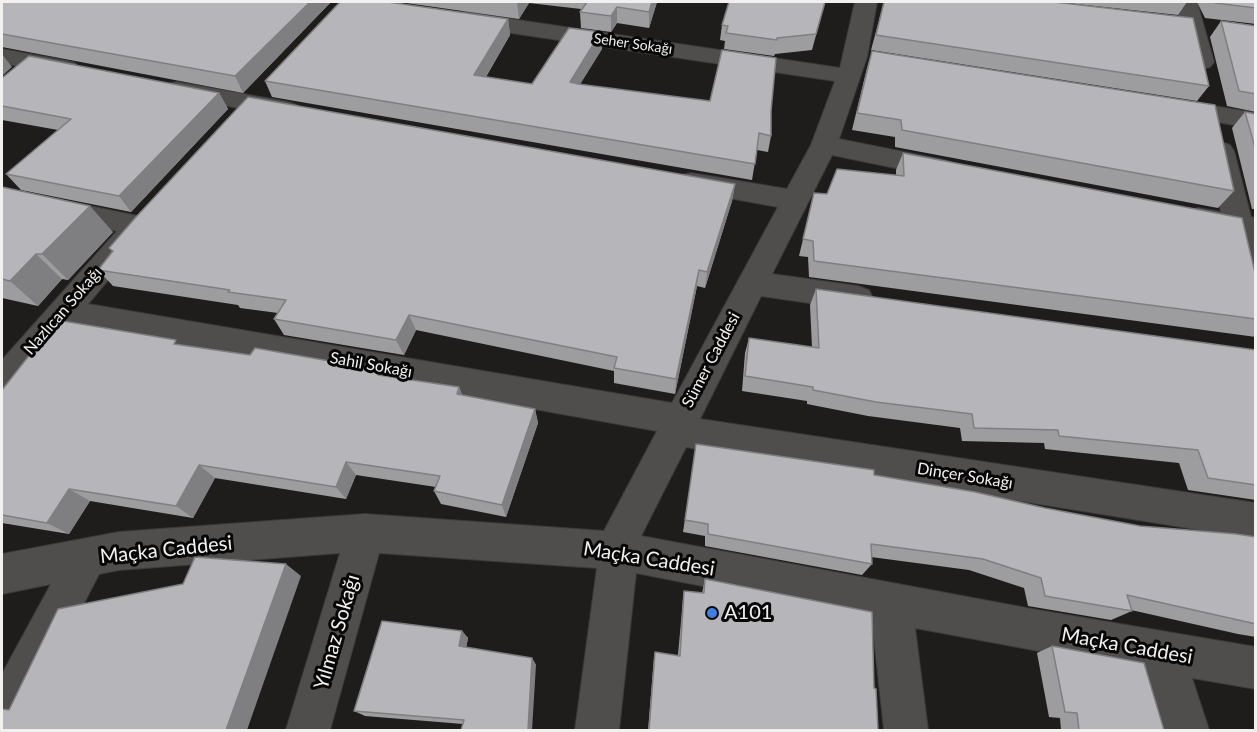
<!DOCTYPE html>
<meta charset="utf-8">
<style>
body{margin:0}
#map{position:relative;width:1257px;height:732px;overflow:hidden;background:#1f1d1b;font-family:Lato,sans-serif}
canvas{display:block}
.frame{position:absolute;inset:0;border:3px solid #f2f1ef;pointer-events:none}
</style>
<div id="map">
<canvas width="1257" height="732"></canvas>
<div class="frame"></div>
</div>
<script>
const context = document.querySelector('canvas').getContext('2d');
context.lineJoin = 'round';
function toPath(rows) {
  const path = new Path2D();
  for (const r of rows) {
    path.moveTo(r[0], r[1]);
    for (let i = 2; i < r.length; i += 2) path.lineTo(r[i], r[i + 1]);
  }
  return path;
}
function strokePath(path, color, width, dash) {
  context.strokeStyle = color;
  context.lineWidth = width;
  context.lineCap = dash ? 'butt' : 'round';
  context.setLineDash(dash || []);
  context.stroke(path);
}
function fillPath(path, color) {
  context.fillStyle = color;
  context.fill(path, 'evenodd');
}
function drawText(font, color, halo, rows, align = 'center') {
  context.font = font + ' Lato,sans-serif';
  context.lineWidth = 6;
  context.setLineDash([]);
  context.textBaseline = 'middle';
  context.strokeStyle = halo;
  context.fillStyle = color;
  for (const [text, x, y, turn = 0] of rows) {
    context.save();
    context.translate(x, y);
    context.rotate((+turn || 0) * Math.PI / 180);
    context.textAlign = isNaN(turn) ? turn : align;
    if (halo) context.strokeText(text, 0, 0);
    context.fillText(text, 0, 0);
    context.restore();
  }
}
const minor = toPath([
 [855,2,877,2,867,57,839,139,944,160,953,163,957,169,953,175,944,178,832,155,772,274,858,286,869,290,873,298,869,306,858,310,761,296,700,419,1256,503,1256,539,686,447,641,536,1032,609,1256,647,1256,689,1192,678,1209,730,1165,730,1147,671,915,628,928,730,884,730,872,619,636,573,619,730,575,730,597,568,379,553,330,730,286,730,340,553,119,570,99,574,19,730,2,730,2,674,51,584,2,594,2,554,119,532,365,514,604,531,657,431,70,326,14,393,2,397,2,360,117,231,2,206,2,188,148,218,152,225,148,232,141,234,142,237,138,244,88,304,672,403,778,207,691,191,681,189,677,182,681,175,691,173,787,189,811,145,835,81,464,26,456,24,453,19,456,14,464,12,840,68,855,2],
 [1176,2,1197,2,1214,62,1210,67,1202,69,1194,67,1190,62,1176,2],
 [2,49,67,61,75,63,79,68,75,73,67,75,2,63,2,49],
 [177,82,288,102,297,105,300,110,297,115,288,118,168,94,165,89,168,84,177,82],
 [1171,99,1256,113,1256,129,1162,112,1159,107,1162,102,1171,99],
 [1221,142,1230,145,1234,151,1251,217,1256,218,1256,310,1245,306,1241,298,1226,233,1188,225,1184,218,1188,211,1198,208,1221,212,1208,151,1212,145,1221,142]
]);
const wall = toPath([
 [2,2,331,2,243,93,2,47],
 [399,2,657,2,649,28,617,23,611,32,581,28,580,12,581,9,529,3,519,19],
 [825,2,812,50,775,54,774,56,724,49,725,41,720,40,722,25],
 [884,2,1209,86,1197,101,871,50],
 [1058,2,1187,2,1178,15],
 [1197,2,1256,2,1256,24,1205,18],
 [508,19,510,35,486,77,532,84,601,32,602,49,580,84,771,111,771,136,768,152,757,150,752,180,272,97,265,81],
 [1221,21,1256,26,1256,112,1227,106,1210,37],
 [872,51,1234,191,1218,208,895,147,895,137,852,130,867,68],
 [2,78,219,93,228,109,131,212,21,190,6,174,58,130,2,120],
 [1245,112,1256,114,1256,209,1252,209,1232,128],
 [903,153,1256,277,1256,337,809,277,808,257,799,256,814,193,827,194,896,175,896,170],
 [735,184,732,201,705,288,697,286,675,394,614,383,614,371,416,330,404,355,284,335,274,319,278,313,240,308,238,305,113,286,98,270,112,251,109,248],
 [2,187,113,232,68,280,62,279,38,306,2,298],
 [816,289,1256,350,1256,500,1188,490,1179,463,1045,449,1044,443,962,441,960,428,868,416,807,404,807,401,742,391,745,353,749,338,812,347,810,305],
 [180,345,459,387,462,395,535,409,538,423,506,517,441,504,434,491,436,487,356,475,346,499,215,478,193,518,90,501,69,534,2,523,2,390],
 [694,458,874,475,1045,508,1140,526,1256,537,1256,637,1238,634,1131,610,1132,611,1111,620,1028,606,1024,588,969,570,871,557,872,564,862,575,705,546,705,536,683,532],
 [705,579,874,688,878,730,648,730,654,658,678,655,683,599,684,591,702,593],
 [462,631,468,638,466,648,532,658,536,665,463,724,365,716,354,711],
 [1052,646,1164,730,1061,730,1060,718,1049,717,1037,653]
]);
const shadedWall = toPath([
 [310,2,331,2,243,93,235,76],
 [518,2,529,2,529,3,519,19,517,3],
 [652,2,657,2,649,28,649,12],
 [617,7,617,23,611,32,611,16],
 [508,19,510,35,477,91,474,75],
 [601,32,602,49,571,99,570,82],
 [2,54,12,67,2,76],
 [219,93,228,109,131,212,119,196],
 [735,184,732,201,705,288,707,272],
 [90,206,113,232,68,280,42,254],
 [36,254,62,279,38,306,10,281],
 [699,270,697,286,675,394,676,379],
 [409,315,416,330,404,355,396,340],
 [459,387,465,402,457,394],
 [535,409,538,423,506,517,502,505],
 [346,462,356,475,346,499,336,487],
 [199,465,215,478,193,518,176,506],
 [69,489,90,501,69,534,47,523],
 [286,564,301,576,247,730,226,730],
 [462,631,468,638,465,653,459,646],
 [532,658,536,665,532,730,528,730]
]);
const building = toPath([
 [2,2,310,2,235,76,2,34,2,2],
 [340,2,388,2,508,19,474,75,532,84,569,28,601,32,570,82,578,84,710,101,722,50,776,58,771,111,771,136,759,133,755,164,265,81,340,2],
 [587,2,652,2,649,12,617,7,611,16,580,12,587,2],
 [729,2,825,2,816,34,777,38,777,40,726,33,728,26,722,25,729,2],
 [884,2,1054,2,1193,18,1209,86,876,35,884,2],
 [1215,2,1256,2,1256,8,1215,3,1215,2],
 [1221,21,1256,26,1256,94,1239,91,1221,21],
 [872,51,1215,105,1234,191,902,130,901,120,857,113,872,51],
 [29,56,219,93,119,196,6,174,71,119,2,106,2,78,29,56],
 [248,97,735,184,707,272,699,270,676,379,614,368,617,357,409,315,396,340,274,319,286,300,228,292,230,290,98,270,113,251,109,248,136,217,248,97],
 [1245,112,1256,114,1256,151,1245,112],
 [903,153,1242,218,1256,277,1256,319,814,261,813,241,803,239,814,193,827,194,837,169,904,176,903,153],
 [2,187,90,206,42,254,36,254,10,281,2,279,2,187],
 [816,289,1256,350,1256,485,1208,478,1198,450,1059,436,1058,430,974,428,972,414,876,402,813,390,813,387,745,376,749,338,819,348,816,289],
 [57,320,176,340,174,344,250,355,255,348,381,370,378,375,459,387,457,394,535,409,502,505,434,491,440,476,346,462,336,487,199,465,176,506,69,489,47,523,2,515,2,390,57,320],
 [696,444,874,470,874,475,975,492,1045,508,1140,526,1236,534,1256,537,1256,624,1127,595,1132,611,1045,596,1041,578,983,559,871,544,872,564,708,534,708,524,685,520,696,444],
 [195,557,286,564,226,730,2,730,2,709,9,710,58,609,183,584,195,557],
 [705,579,872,612,874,688,876,689,878,730,649,730,655,652,680,656,684,591,704,593,705,579],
 [382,621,462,631,459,646,532,658,528,730,461,730,464,720,354,711,382,621],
 [1052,646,1144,663,1164,730,1079,730,1077,713,1065,712,1052,646]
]);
const markers = [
 [712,613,6,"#3f7fe0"]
];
const farStreetnames = [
 ["Seher Sokağı",633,44,8]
];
const streetNames = [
 ["Nazlıcan Sokağı",63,311,-49],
 ["Sümer Caddesi",711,360,-62],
 ["Sahil Sokağı",371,365,10],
 ["Dinçer Sokağı",965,476,9]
];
const nearStreetnames = [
 ["Maçka Caddesi",166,550,-6],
 ["Maçka Caddesi",649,559,9],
 ["Yılmaz Sokağı",337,632,-74],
 ["Maçka Caddesi",1127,646,10]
];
const nearPoinames = [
 ["A101",724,613]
];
strokePath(minor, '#3c3a39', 2);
fillPath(minor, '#504e4c');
fillPath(wall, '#9d9da0');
fillPath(shadedWall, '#7f7f82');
fillPath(building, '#b6b6ba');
strokePath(building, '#7f7f82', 1.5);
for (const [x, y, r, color] of markers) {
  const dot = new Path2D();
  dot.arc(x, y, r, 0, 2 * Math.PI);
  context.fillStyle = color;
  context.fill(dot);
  strokePath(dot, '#080707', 2);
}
drawText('14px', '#f2f1ef', '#080707', farStreetnames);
drawText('16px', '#f2f1ef', '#080707', streetNames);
drawText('20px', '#f2f1ef', '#080707', nearStreetnames);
drawText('20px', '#f2f1ef', '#080707', nearPoinames, 'left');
</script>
